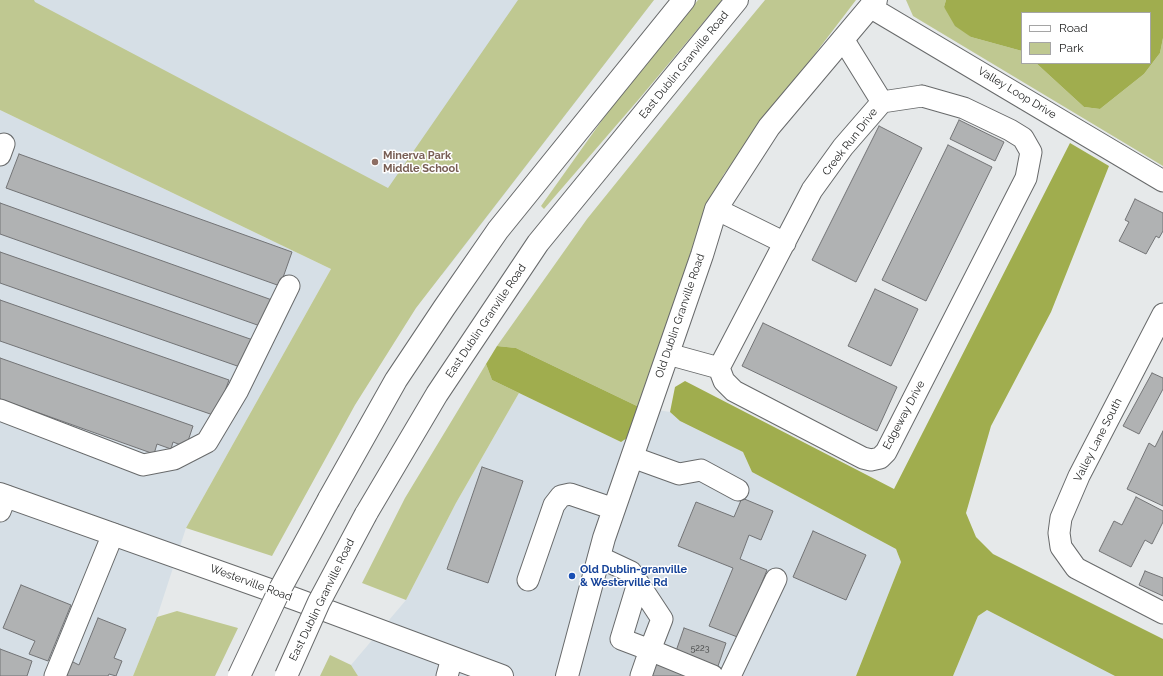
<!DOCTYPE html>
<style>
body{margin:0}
#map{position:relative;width:1163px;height:676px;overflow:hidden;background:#e6e9ea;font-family:Raleway,sans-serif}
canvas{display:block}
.legend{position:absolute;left:1021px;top:12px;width:130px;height:52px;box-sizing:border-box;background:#fff;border:1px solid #a5a5a5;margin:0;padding:5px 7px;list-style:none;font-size:12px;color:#1e1f1f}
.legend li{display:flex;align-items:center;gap:8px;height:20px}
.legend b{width:20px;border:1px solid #a5a5a5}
</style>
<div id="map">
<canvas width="1163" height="676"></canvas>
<ul class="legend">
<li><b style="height:5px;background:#fff"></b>Road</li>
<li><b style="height:11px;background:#bfc891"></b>Park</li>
</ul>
</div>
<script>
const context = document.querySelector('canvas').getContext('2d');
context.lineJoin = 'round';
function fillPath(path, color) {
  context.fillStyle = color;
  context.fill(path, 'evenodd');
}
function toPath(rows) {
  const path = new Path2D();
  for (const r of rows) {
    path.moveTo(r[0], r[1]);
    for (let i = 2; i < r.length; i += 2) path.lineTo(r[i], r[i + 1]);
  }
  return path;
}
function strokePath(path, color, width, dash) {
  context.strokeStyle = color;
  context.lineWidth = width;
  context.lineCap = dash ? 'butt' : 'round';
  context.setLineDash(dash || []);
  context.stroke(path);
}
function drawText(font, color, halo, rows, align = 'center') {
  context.font = font + ' Raleway,sans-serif';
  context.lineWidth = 3;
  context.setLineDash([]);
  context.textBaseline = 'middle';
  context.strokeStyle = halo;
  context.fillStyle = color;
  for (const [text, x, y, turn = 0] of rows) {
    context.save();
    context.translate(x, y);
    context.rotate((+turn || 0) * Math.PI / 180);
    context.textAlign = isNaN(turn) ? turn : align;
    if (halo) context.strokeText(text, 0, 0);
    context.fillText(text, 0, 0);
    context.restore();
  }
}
const built = toPath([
 [0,0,654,0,442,275],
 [0,110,331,269,186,528,157,617,133,676,0,676],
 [519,393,621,442,639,407,670,412,680,421,743,452,752,472,896,549,901,562,856,676,358,676,351,665,406,600,456,503],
 [987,610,1115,676,953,676,978,616]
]);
const green = toPath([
 [0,0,34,0,35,2,388,188,518,0,654,0,416,308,355,405,272,556,186,528,331,269,0,110],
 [698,0,722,0,639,99,544,209,541,206,620,95],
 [765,0,856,0,763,122,724,174,701,220,654,366,639,407,516,348,497,346,587,219,717,58],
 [906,0,946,0,944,7,971,37,1022,51,1022,63,1036,63,1084,107,1100,109,1144,74,1160,53,1163,38,1163,166,913,16],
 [486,364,492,380,519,393,456,503,406,600,362,583,405,498],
 [177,611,238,628,215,676,133,676,157,617],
 [330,655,351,665,358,676,320,676]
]);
const forest = toPath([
 [946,0,1163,0,1163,38,1160,53,1144,74,1100,109,1084,107,1036,63,1150,63,1150,13,1022,13,1022,51,971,37,955,26,944,7],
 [1070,143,1109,166,1051,312,991,426,966,513,976,537,993,554,1163,639,1163,676,1115,676,987,610,978,616,953,676,856,676,901,562,896,549,752,472,743,452,680,421,670,412,675,387,685,381,894,489],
 [497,346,516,348,639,407,630,436,621,442,492,380,486,364]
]);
const building = toPath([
 [959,120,1004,142,995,161,950,139,959,120],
 [879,126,922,148,856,282,812,260,879,126],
 [948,145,992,167,926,301,882,280,948,145],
 [19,154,292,252,280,286,6,188,19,154],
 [1135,199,1163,213,1163,231,1159,238,1156,236,1146,254,1119,241,1129,222,1125,220,1135,199],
 [0,203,272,300,263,327,0,234,0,203],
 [0,252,253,340,243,368,0,283,0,252],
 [875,289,918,309,891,366,848,346,875,289],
 [0,300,229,380,216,416,0,341,0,300],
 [763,323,897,387,877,431,742,366,763,323],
 [0,358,193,426,186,447,173,442,171,449,157,444,154,454,0,399,0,358],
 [1152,373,1163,378,1163,389,1139,434,1123,426,1152,373],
 [1163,431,1163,506,1127,489,1149,443,1155,447,1163,431],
 [482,467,523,481,488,583,447,569,482,467],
 [1136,497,1163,511,1163,522,1152,544,1145,540,1131,567,1099,551,1114,521,1122,525,1136,497],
 [742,498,773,511,761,540,749,535,740,559,767,570,740,638,709,626,733,568,678,546,696,502,734,517,742,498],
 [813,531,866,555,846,600,793,577,813,531],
 [1145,571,1163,578,1163,596,1139,585,1145,571],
 [21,585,71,605,48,661,29,654,35,641,3,628,21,585],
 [98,618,126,629,114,658,122,661,116,676,109,674,108,676,65,676,71,661,79,665,98,618],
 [684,628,726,643,717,669,675,654,684,628],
 [0,649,32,661,27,676,0,676,0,649],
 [655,659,690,676,649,676,655,659]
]);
const minor = toPath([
 [870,7,1163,181],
 [843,39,882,102],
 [922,96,964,108,1010,130,1023,138,1031,152,1026,178,886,452,880,458,871,460,863,458,734,391,724,381,719,368,812,190,843,147,882,102,922,96],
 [0,155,4,144],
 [716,209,785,243],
 [1163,314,1079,476,1061,518,1059,533,1061,547,1076,568,1163,613],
 [668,354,719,368],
 [0,410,143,465,174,459,207,442,238,390,289,286],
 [632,457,679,474,701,470,738,490],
 [0,511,6,496],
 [599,557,631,572,662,619,650,650,713,676],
 [528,580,554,505,561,496,570,494,614,509],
 [638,583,621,639,650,650,641,676],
 [55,676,113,534],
 [447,676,452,658],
 [730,676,776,579]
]);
const major = toPath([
 [0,494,298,600,502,676],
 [329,499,396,380,444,308,498,230,684,0],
 [366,514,437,394,538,243,737,0],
 [567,676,604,538,702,255,716,209,769,127,876,0]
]);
const majorBridge = toPath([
 [239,676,279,591,329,499],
 [286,676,319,602,366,514]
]);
const markers = [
 [375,162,4,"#8d6e63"],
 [572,576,4,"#1a4fb4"]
];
const numberNames = [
 ["5223",700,648]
];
const streetNames = [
 ["East Dublin Granville Road",684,65,-51],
 ["Valley Loop Drive",1017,93,31],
 ["Creek Run Drive",850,142,-52],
 ["Old Dublin Granville Road",680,316,-71],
 ["East Dublin Granville Road",486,321,-56],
 ["Edgeway Drive",904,415,-62],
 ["Valley Lane South",1098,440,-63],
 ["Westerville Road",251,583,20],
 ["East Dublin Granville Road",322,600,-64]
];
const educationNames = [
 ["Minerva Park",383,156],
 ["Middle School",383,169]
];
const transitNames = [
 ["Old Dublin-granville",580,570],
 ["& Westerville Rd",580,583]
];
fillPath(built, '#d6dfe6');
fillPath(green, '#bfc891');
fillPath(forest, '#a0ad4e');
fillPath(building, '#b0b2b3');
strokePath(building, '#737476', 1);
strokePath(minor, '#686a6b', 23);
strokePath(major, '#686a6b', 24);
strokePath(minor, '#fff', 21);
strokePath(major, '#fff', 22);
strokePath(majorBridge, '#686a6b', 24, []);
strokePath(majorBridge, '#fff', 22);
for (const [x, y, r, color] of markers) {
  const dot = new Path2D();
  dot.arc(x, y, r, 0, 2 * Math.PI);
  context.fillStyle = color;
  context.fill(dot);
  strokePath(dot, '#fff', 1.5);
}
drawText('9px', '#424444', null, numberNames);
drawText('11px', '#1e1f1f', '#fff', streetNames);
drawText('bold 11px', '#785e54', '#fff', educationNames, 'left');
drawText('bold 11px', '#164399', '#fff', transitNames, 'left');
</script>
